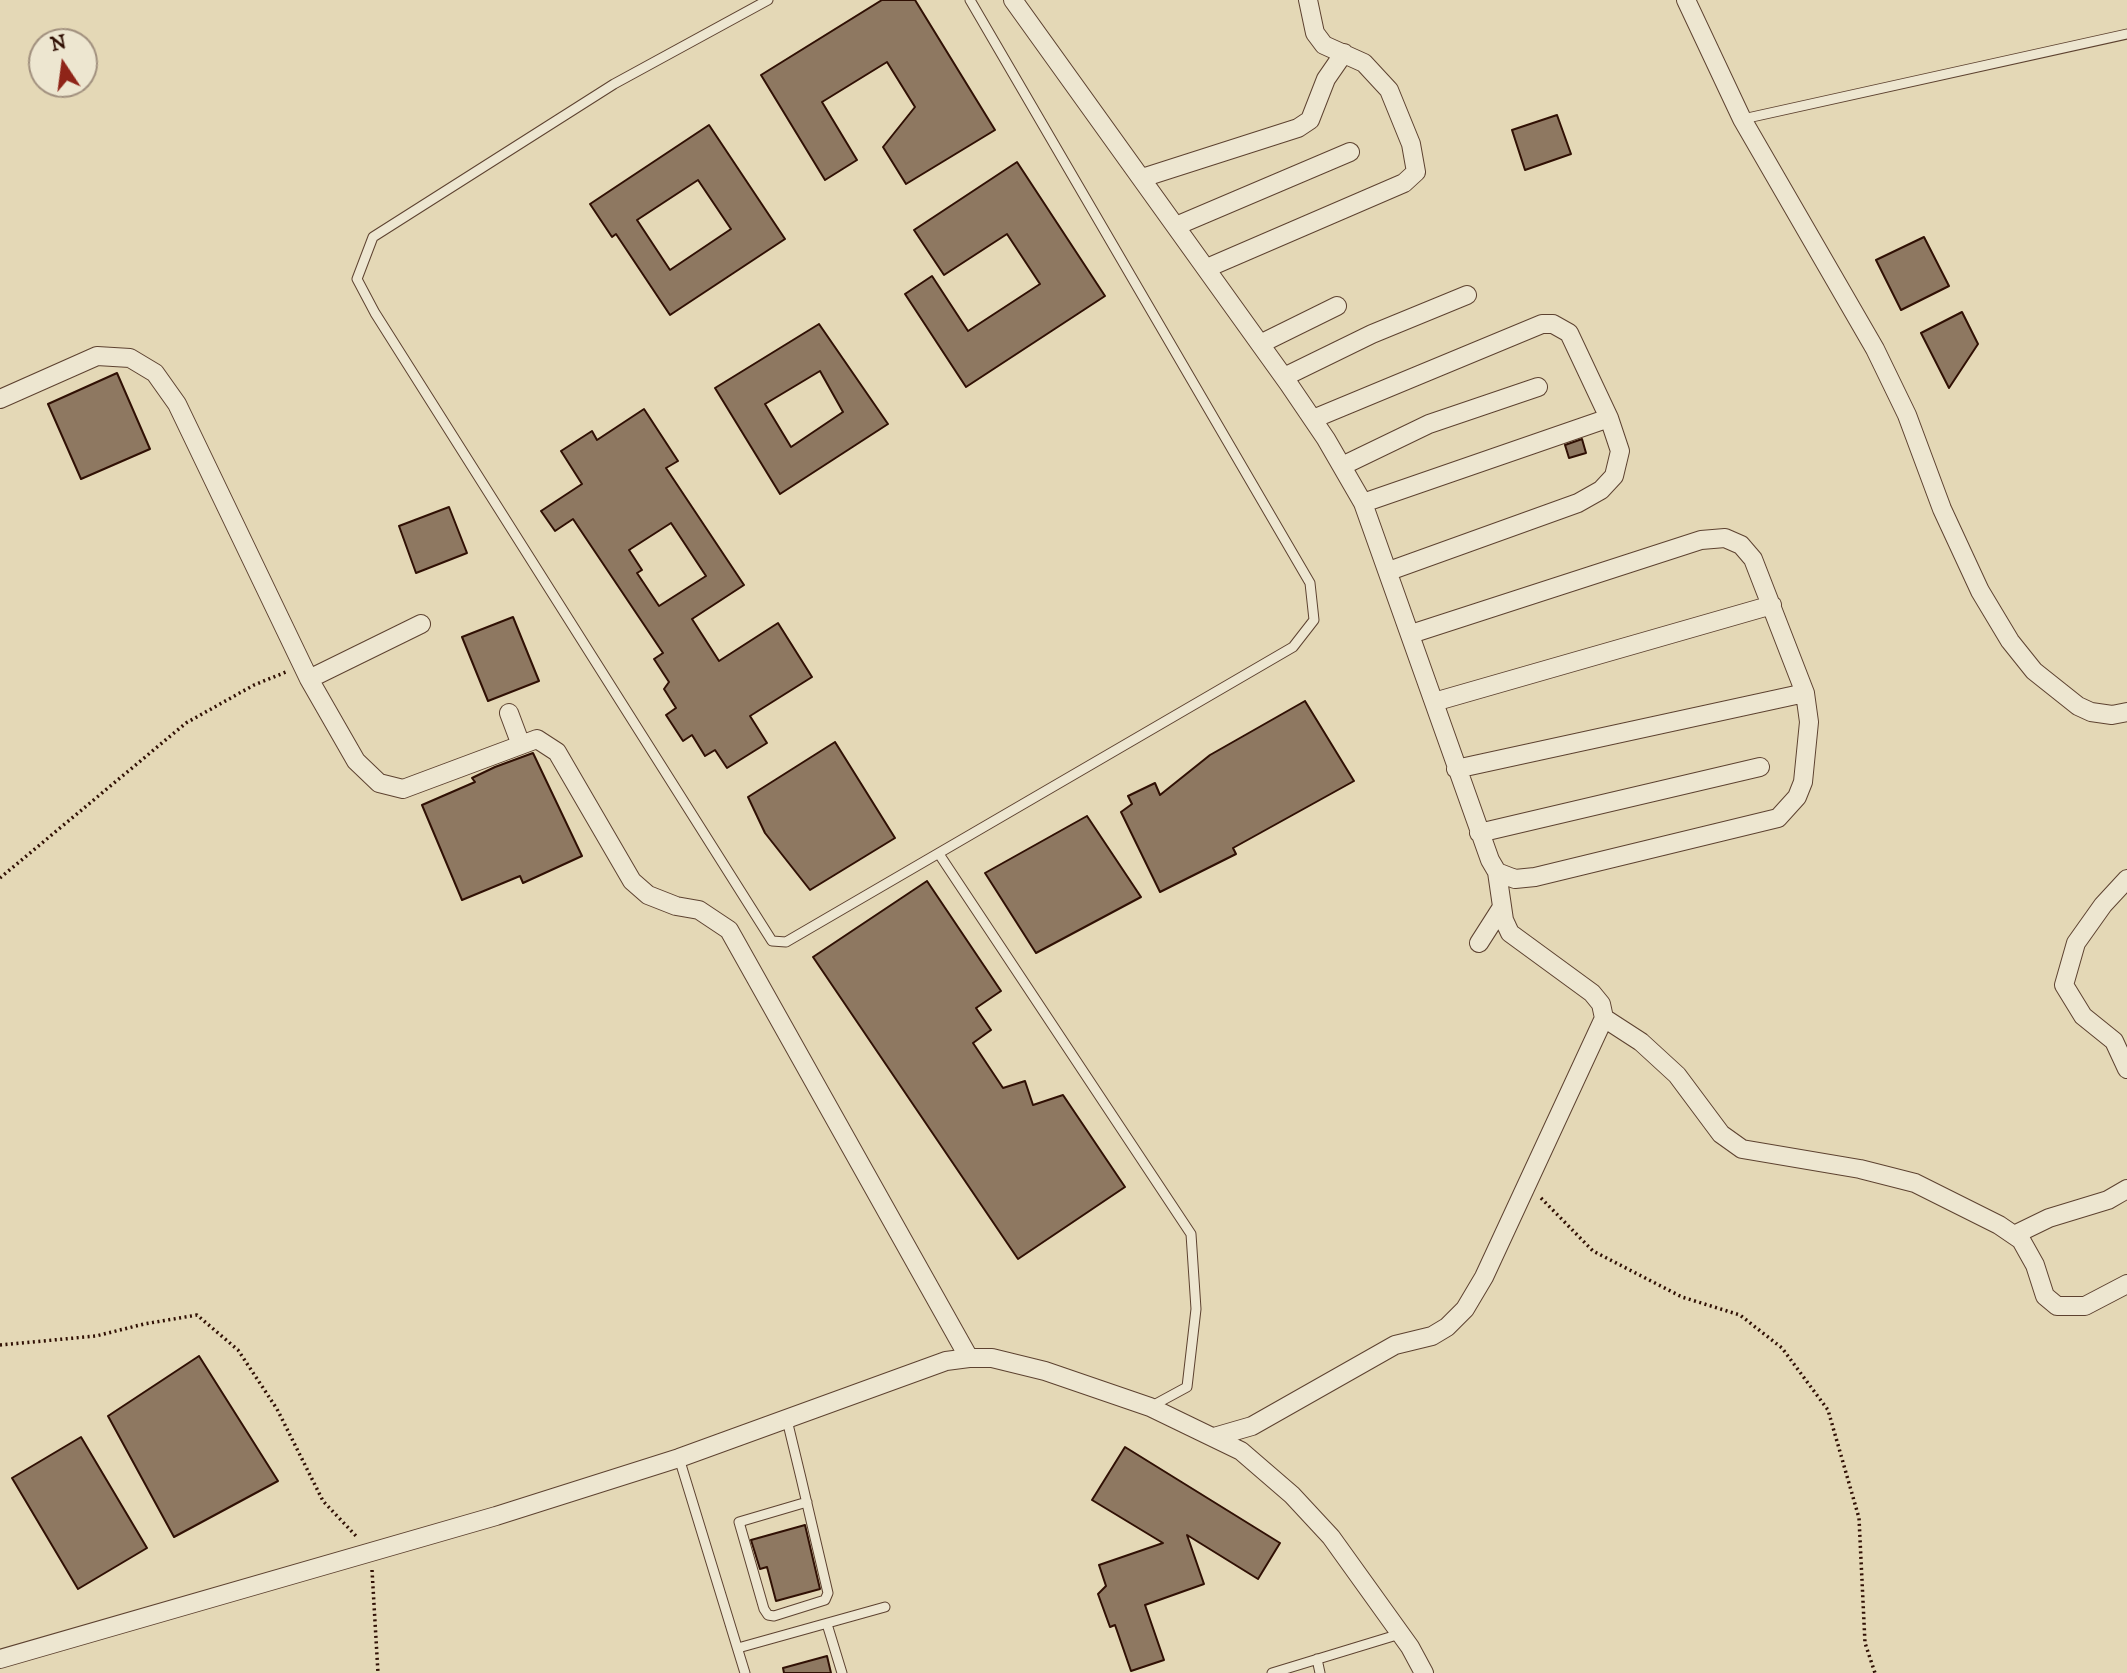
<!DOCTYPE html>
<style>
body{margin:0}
#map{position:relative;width:2127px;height:1673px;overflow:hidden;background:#e4d8b6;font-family:"IM FELL DW Pica",serif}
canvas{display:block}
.north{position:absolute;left:28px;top:28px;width:70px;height:70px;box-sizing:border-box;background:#ede6d0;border:2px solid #a1907e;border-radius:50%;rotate:347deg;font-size:19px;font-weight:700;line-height:28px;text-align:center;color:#301004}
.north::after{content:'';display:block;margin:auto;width:24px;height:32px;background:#8f2418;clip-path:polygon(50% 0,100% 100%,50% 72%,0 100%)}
</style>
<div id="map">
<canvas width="2127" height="1673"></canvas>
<div class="north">N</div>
</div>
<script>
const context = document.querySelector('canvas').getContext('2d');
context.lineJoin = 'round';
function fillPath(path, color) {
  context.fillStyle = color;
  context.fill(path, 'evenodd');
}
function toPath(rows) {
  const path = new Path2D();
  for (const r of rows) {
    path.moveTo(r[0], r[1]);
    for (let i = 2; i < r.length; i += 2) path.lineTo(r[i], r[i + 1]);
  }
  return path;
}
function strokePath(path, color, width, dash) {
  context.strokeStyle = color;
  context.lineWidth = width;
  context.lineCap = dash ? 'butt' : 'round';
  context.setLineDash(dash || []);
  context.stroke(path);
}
const building = toPath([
 [882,0,915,0,995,130,906,184,883,147,915,107,887,62,822,102,857,160,825,180,761,75,882,0],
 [1557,115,1571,154,1525,170,1512,130,1557,115],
 [709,125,785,239,670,315,616,234,612,237,590,204,709,125],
 [698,180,731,229,670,270,637,220,698,180],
 [1017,162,1105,296,966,387,905,294,932,276,968,331,1040,284,1007,234,944,275,914,230,1017,162],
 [1924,237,1949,286,1901,310,1876,260,1924,237],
 [1962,312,1978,344,1949,388,1921,333,1962,312],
 [819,324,888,424,780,494,715,388,819,324],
 [820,371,843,412,791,447,765,404,820,371],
 [117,373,150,449,81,479,48,404,117,373],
 [644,409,678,461,666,468,744,585,692,619,719,661,778,623,812,677,750,716,767,743,727,768,715,750,705,756,692,735,683,741,666,715,676,708,664,689,669,682,654,659,663,653,573,519,555,531,541,511,582,484,561,451,592,431,597,440,644,409],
 [671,523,706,576,659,606,637,573,642,570,629,550,671,523],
 [1582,439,1586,453,1569,458,1565,445,1582,439],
 [449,507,467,553,416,573,399,526,449,507],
 [513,617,539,681,488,701,462,637,513,617],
 [1305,701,1354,781,1233,848,1236,854,1160,892,1121,812,1132,804,1128,796,1155,783,1160,795,1210,755,1305,701],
 [835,742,895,838,810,890,765,833,748,797,835,742],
 [533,753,582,856,523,883,520,876,462,900,422,805,475,782,472,778,495,767,533,753],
 [1087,816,1141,897,1036,953,985,873,1087,816],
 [927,881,1001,991,976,1008,991,1030,973,1043,1003,1088,1025,1081,1033,1105,1063,1095,1125,1187,1018,1259,813,957,927,881],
 [199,1356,278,1481,174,1537,108,1416,199,1356],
 [81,1437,147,1548,78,1589,12,1478,81,1437],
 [1125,1447,1280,1543,1258,1579,1187,1535,1204,1584,1145,1605,1164,1660,1131,1671,1115,1625,1110,1627,1098,1594,1106,1586,1099,1565,1163,1543,1092,1500,1125,1447],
 [805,1525,820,1589,776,1601,767,1567,760,1569,751,1540,805,1525],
 [827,1656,831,1673,784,1673,783,1668,827,1656]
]);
const path = toPath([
 [0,878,186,723,254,685,286,672],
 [1541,1198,1593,1251,1682,1297,1740,1315,1782,1348,1828,1410,1859,1518,1865,1643,1875,1673],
 [0,1345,96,1336,144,1324,197,1315,238,1350,277,1409,323,1501,357,1537],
 [372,1570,378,1673]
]);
const service = toPath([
 [768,0,614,84,373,237,357,279,375,313,772,941,786,942,1293,647,1314,620,1310,583,970,0],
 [1743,119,2127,34],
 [939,854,1191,1234,1196,1309,1187,1387,1152,1406],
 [787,1420,801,1478,828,1593,825,1600,774,1616,768,1615,764,1609,739,1522,807,1502],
 [679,1458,745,1673],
 [827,1624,842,1673],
 [738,1648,885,1607],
 [1317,1659,1320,1673],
 [1272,1673,1400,1634]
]);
const minor = toPath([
 [1013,0,1288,383,1326,439,1363,503],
 [1686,0,1742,119,1875,349,1907,415,1942,509,1980,591,2010,641,2034,671,2078,706,2091,712,2112,715,2127,712],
 [1142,178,1298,128,1310,120,1326,79,1344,53],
 [1176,226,1350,152],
 [1207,268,1404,183,1416,172,1411,144,1389,90,1364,63,1324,45,1315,33,1308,0],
 [1260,344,1337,306],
 [1284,377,1372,334,1467,295],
 [0,399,97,356,130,358,155,373,177,404,309,679,356,761,379,783,403,789,537,739,557,752,632,881,648,895,676,906,699,910,729,930,969,1358],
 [1313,419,1542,324,1553,324,1569,333,1609,418,1620,451,1614,476,1601,490,1578,503,1389,571],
 [1342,466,1429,424,1538,387],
 [1411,634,1701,540,1725,538,1741,545,1753,559,1805,693,1809,722,1803,782,1797,797,1778,818,1535,877,1515,879,1497,872,1490,860,1363,503,1609,418],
 [309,679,421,624],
 [1434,702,1772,605],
 [509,713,521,745],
 [1456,769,1805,693],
 [1479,833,1760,767],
 [2127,879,2103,905,2076,943,2064,985,2083,1016,2114,1041,2127,1069],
 [1479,943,1502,907],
 [1604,1018,1641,1042,1677,1075,1721,1134,1742,1149,1860,1169,1915,1183,1999,1225,2021,1240,2035,1265,2045,1296,2057,1306,2085,1306,2127,1284],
 [2014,1235,2049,1218,2108,1200,2127,1189],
 [1214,1437,1252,1426,1395,1345,1432,1336,1447,1327,1465,1309,1484,1277,1604,1018,1601,1004,1592,993,1510,933,1504,920,1497,872],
 [0,1659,496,1516,679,1458,946,1361,969,1358,992,1358,1045,1371,1150,1407,1241,1451,1292,1495,1331,1537,1410,1647,1424,1673]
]);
fillPath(building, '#8e7861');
strokePath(building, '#301004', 2);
strokePath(service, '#5d4230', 11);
strokePath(minor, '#5d4230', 20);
strokePath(path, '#301004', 3.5, [2, 3.5]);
strokePath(service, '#ede6d0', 9);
strokePath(minor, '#ede6d0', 18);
</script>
